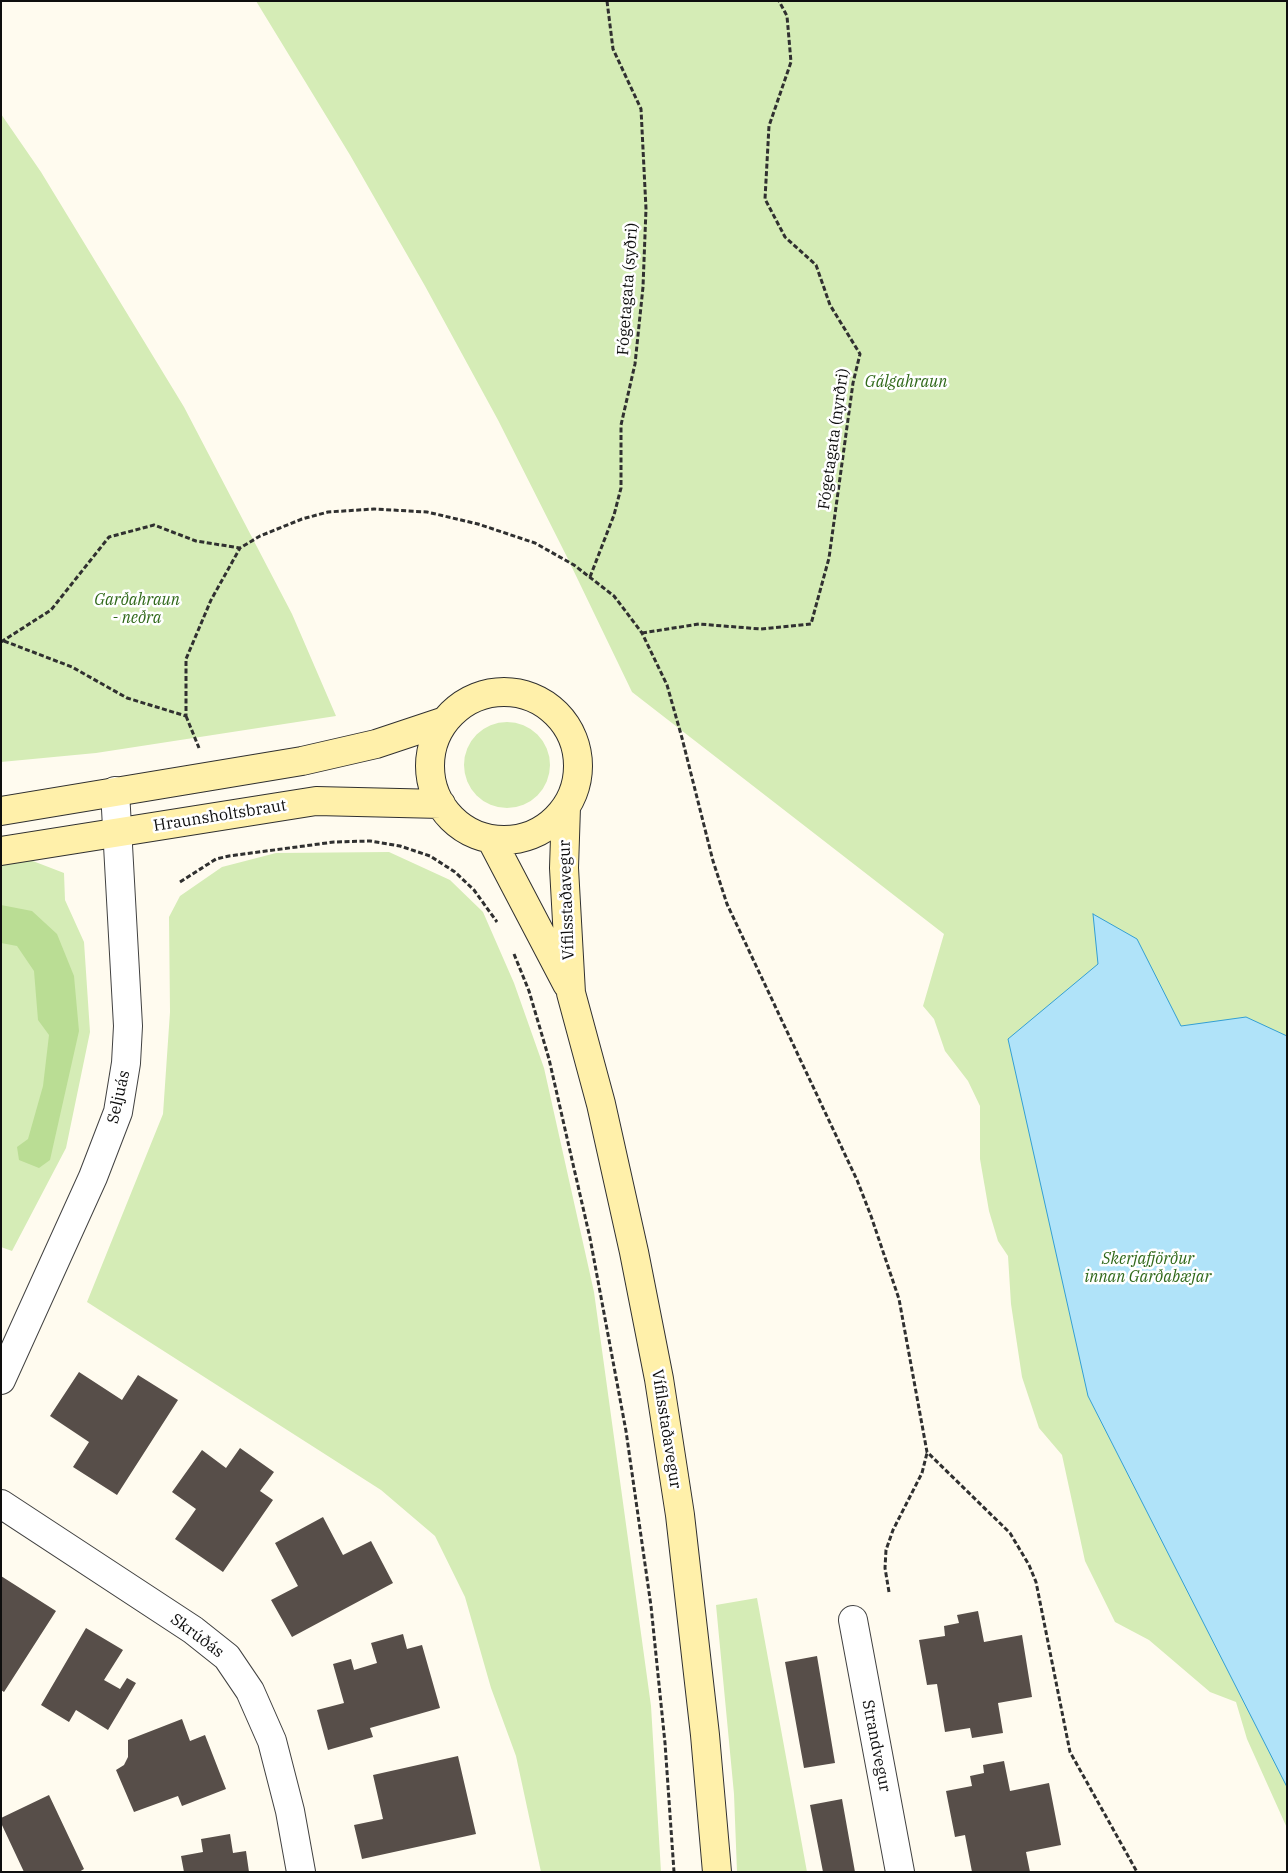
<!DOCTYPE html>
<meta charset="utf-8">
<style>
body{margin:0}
#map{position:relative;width:1288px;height:1873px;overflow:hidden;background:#fffbef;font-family:"IBM Plex Serif",serif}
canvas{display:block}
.frame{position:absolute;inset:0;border:2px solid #0e0e0e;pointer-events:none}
</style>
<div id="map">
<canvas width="1288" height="1873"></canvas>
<div class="frame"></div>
</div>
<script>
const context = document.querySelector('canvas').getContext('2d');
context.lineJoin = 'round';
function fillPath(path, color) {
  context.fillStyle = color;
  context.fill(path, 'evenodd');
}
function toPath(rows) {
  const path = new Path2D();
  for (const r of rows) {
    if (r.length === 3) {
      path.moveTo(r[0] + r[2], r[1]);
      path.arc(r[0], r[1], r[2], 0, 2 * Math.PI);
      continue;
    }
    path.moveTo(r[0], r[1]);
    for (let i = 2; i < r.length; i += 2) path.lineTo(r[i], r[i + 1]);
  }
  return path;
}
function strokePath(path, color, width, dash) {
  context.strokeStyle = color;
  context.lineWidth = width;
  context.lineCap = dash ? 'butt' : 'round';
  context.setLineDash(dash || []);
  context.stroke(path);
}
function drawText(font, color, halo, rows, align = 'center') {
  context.font = font + ' "IBM Plex Serif",serif';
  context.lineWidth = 5;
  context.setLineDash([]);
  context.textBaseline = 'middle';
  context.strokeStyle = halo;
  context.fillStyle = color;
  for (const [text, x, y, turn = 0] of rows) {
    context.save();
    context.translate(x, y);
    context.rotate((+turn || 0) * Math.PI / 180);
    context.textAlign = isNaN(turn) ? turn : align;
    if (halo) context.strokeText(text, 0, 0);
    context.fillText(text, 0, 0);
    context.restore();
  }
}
const green = toPath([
 [256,1,1287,1,1287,1828,1247,1739,1236,1702,1210,1692,1149,1640,1115,1622,1085,1561,1062,1455,1039,1428,1022,1377,1011,1304,1008,1256,998,1241,989,1211,980,1159,980,1106,968,1081,945,1051,934,1019,923,1006,944,934,632,692,566,555,498,420,425,286,350,155],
 [1,114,41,172,184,407,292,614,336,716,96,753,1,762],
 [507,765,43],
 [389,852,450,880,483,912,514,983,544,1068,594,1292,651,1706,661,1872,541,1872,516,1756,491,1688,465,1597,435,1536,381,1490,87,1302,163,1114,170,1012,169,917,180,896,222,867,276,853],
 [25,858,64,873,65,900,84,942,90,1032,66,1148,12,1251,1,1247,1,863],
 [757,1598,807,1872,737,1872,734,1794,716,1605]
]);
const forest = toPath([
 [1,905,32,911,57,934,74,976,79,1031,50,1160,39,1168,19,1160,17,1147,28,1139,43,1086,49,1035,38,1020,34,971,17,946,1,943]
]);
const water = toPath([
 [1093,914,1137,939,1181,1026,1246,1017,1287,1036,1287,1787,1088,1396,1008,1039,1098,964,1093,914]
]);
const building = toPath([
 [79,1372,122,1400,138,1375,178,1400,117,1495,73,1467,89,1442,50,1416],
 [240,1448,274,1472,260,1491,273,1500,223,1572,175,1539,196,1509,172,1492,202,1450,226,1468],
 [323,1517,343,1555,371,1541,393,1583,292,1637,271,1600,298,1586,275,1543],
 [1,1576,56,1611,4,1692,1,1690],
 [978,1611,984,1642,1022,1635,1032,1697,998,1703,1003,1733,972,1738,970,1728,945,1732,937,1684,927,1685,919,1640,945,1636,944,1626,959,1623,957,1615],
 [86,1628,123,1650,104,1680,120,1689,127,1678,136,1683,108,1730,76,1710,69,1722,41,1705],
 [403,1634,407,1649,422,1645,440,1708,370,1728,373,1737,328,1750,317,1710,344,1703,333,1664,351,1659,354,1670,377,1663,371,1643],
 [817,1656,835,1763,804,1768,785,1662],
 [182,1719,190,1741,205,1735,226,1789,182,1806,178,1796,134,1812,116,1770,124,1765,128,1757,128,1740],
 [458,1756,476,1834,362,1859,354,1825,383,1819,373,1775],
 [1004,1761,1010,1791,1049,1783,1061,1845,1026,1852,1030,1872,972,1872,965,1835,955,1837,946,1791,972,1786,970,1776,984,1773,983,1765],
 [49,1795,84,1869,79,1872,24,1872,1,1823,1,1818],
 [842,1799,855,1872,823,1872,810,1805],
 [230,1834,233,1853,246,1851,249,1872,184,1872,181,1856,203,1852,201,1839]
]);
const path = toPath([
 [590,577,614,515,621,488,621,425,635,364,643,287,646,209,641,109,613,49,607,1],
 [642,633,699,624,761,629,811,624,829,558,853,383,860,354,830,305,816,265,785,237,765,199,769,126,791,62,787,16,779,1],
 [4,641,72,667,127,698,186,716,186,659,211,600,240,548],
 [1,642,51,610,109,537,154,525,196,541,240,548,260,536,302,519,328,512,374,509,427,512,478,524,535,543,574,565,614,596,642,633,667,685,682,738,713,861,727,904,857,1180,871,1216,899,1299,927,1452,1010,1533,1029,1565,1036,1582,1070,1752,1137,1872],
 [186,716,199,748],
 [180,882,216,859,229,856,334,842,370,841,400,846,430,856,455,872,474,890,497,922],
 [514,954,529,991,549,1059,570,1151,590,1238,626,1431,651,1606,665,1743,674,1872],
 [889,1592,885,1568,886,1550,893,1530,922,1473,927,1453]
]);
const street = toPath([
 [1,1380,93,1177,118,1112,126,1063,128,1026,115,791],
 [1,1504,193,1630,227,1657,250,1691,272,1741,290,1811,301,1872],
 [853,1620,900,1872]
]);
const secondary = toPath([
 [504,766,74],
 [566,807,564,868,571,993,601,1104,634,1252,659,1379,680,1515,705,1735,717,1872],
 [1,811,302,761,376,744,445,721],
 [491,839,567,984],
 [1,851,316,801,441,804]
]);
const streetNames = [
 ["Fógetagata (syðri)",628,289,-86],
 ["Fógetagata (nyrðri)",834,439,-82],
 ["Hraunsholtsbraut",220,816,-9],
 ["Vífilsstaðavegur",567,900,-92],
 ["Seljuás",119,1097,-77],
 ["Vífilsstaðavegur",666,1429,81],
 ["Skrúðás",197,1636,37],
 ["Strandvegur",876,1746,79]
];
const parkNames = [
 ["Gálgahraun",906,382],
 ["Garðahraun",137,600],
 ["- neðra",137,618],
 ["Skerjafjörður",1148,1259],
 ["innan Garðabæjar",1148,1277]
];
fillPath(green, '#d5ecb6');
fillPath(forest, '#badd94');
fillPath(water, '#b0e3f9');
strokePath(water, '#339fd4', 1);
fillPath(building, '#574e49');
strokePath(street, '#414141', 30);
strokePath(secondary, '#303030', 30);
strokePath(path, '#303030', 3, [5, 2.5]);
strokePath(street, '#fff', 28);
strokePath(secondary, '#fff0aa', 28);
drawText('16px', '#0e0e0e', '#fff', streetNames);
drawText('italic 16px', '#30691a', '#fff', parkNames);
</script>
